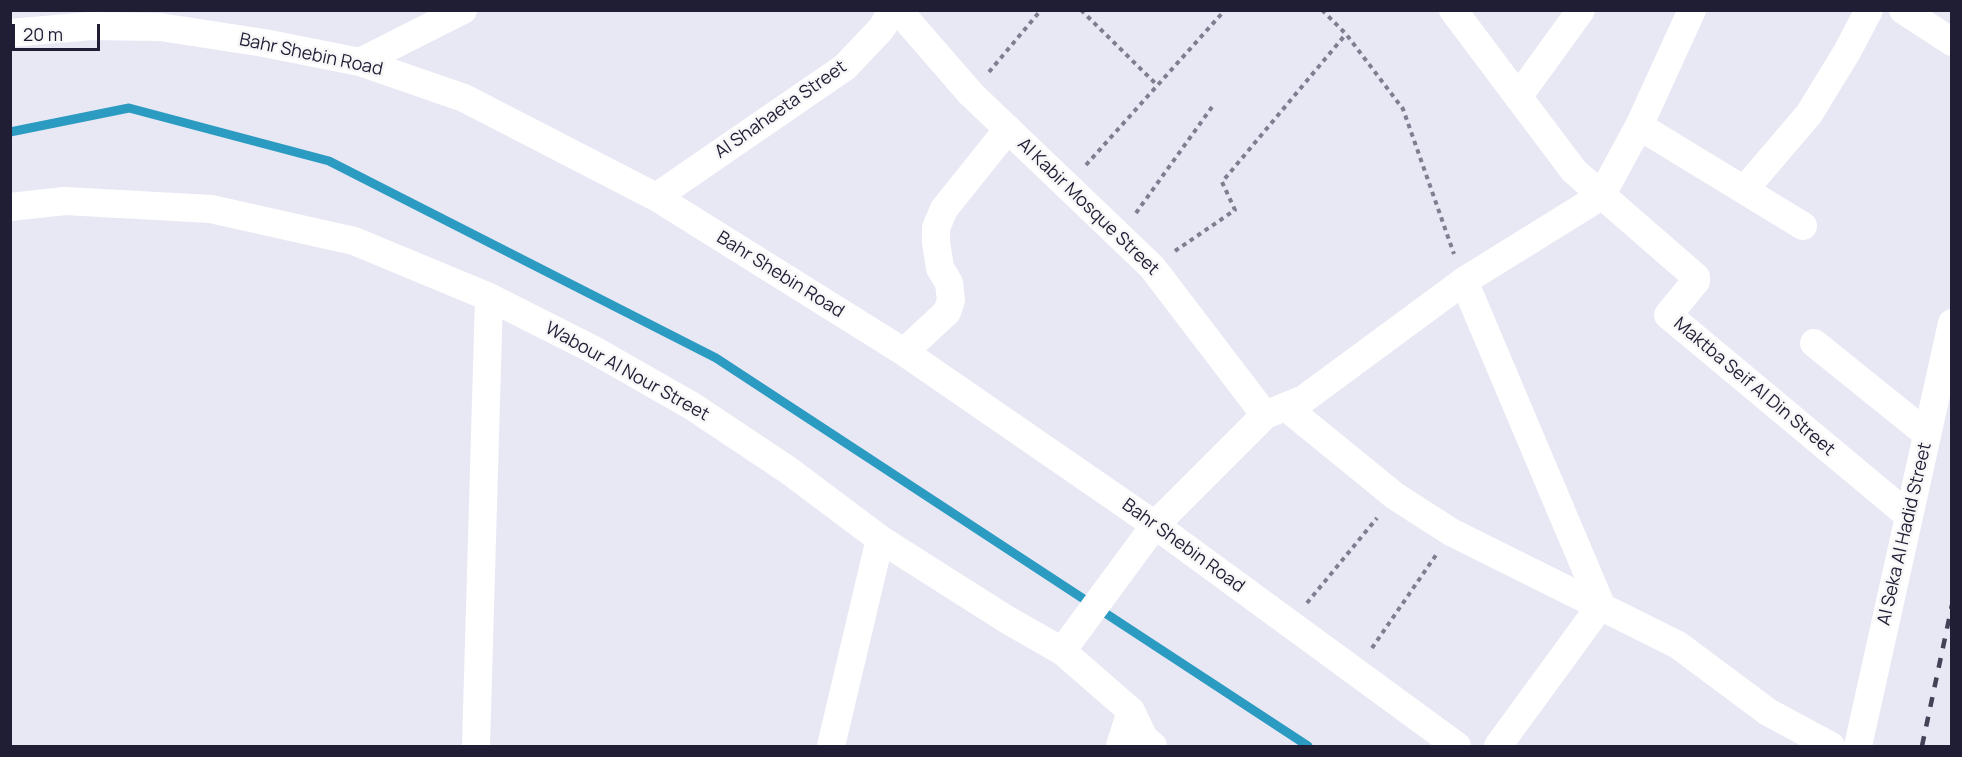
<!DOCTYPE html>
<style>
body{margin:0}
#map{position:relative;width:1962px;height:757px;overflow:hidden;background:#e8e8f5;font-family:Manrope,sans-serif}
canvas{display:block}
.frame{position:absolute;inset:0;border:12px solid #201e35;pointer-events:none}
.scale{position:absolute;left:12px;top:24px;width:88px;height:27px;box-sizing:border-box;border:3px solid #201e35;border-top:0;padding-left:8px;font-size:18px;line-height:21px;white-space:nowrap;color:#201e35;-webkit-text-stroke:4px #f7f7f7;paint-order:stroke}
</style>
<div id="map">
<canvas width="1962" height="757"></canvas>
<div class="frame"></div>
<div class="scale">20 m</div>
</div>
<script>
const context = document.querySelector('canvas').getContext('2d');
context.lineJoin = 'round';
function toPath(rows) {
  const path = new Path2D();
  for (const r of rows) {
    path.moveTo(r[0], r[1]);
    for (let i = 2; i < r.length; i += 2) path.lineTo(r[i], r[i + 1]);
  }
  return path;
}
function strokePath(path, color, width, dash) {
  context.strokeStyle = color;
  context.lineWidth = width;
  context.lineCap = dash ? 'butt' : 'round';
  context.setLineDash(dash || []);
  context.stroke(path);
}
function drawText(font, color, halo, rows, align = 'center') {
  context.font = font + ' Manrope,sans-serif';
  context.lineWidth = 5;
  context.setLineDash([]);
  context.textBaseline = 'middle';
  context.strokeStyle = halo;
  context.fillStyle = color;
  for (const [text, x, y, turn = 0] of rows) {
    context.save();
    context.translate(x, y);
    context.rotate((+turn || 0) * Math.PI / 180);
    context.textAlign = isNaN(turn) ? turn : align;
    if (halo) context.strokeText(text, 0, 0);
    context.fillText(text, 0, 0);
    context.restore();
  }
}
const stream = toPath([
 [10,132,129,108,329,161,716,358,1308,746]
]);
const path = toPath([
 [1081,10,1157,85],
 [1322,10,1346,34,1403,109,1454,254],
 [989,72,1041,10],
 [1086,165,1225,10],
 [1136,213,1212,107],
 [1175,251,1235,210,1222,182,1346,34],
 [1307,603,1377,518],
 [1372,648,1436,555]
]);
const minor = toPath([
 [898,10,971,94,1152,267,1265,415],
 [1453,10,1574,171,1696,277,1696,281,1668,315,1908,515],
 [1903,10,1952,42],
 [10,33,91,26,160,27,264,43,360,62,464,98,656,197,904,352,1155,525,1457,746],
 [360,62,463,10],
 [1518,97,1581,10],
 [1639,126,1803,226],
 [1745,189,1809,114,1847,52,1869,10],
 [656,197,845,67,881,29,893,10],
 [10,207,65,201,211,209,354,241,489,297,592,349,692,406,788,470,880,539,1006,619,1062,651,1131,711,1144,738,1153,746],
 [1464,281,1601,605],
 [1814,343,1927,434],
 [904,352,947,312,951,300,949,283,940,268,936,242,936,228,944,209,1008,129],
 [1287,408,1395,496,1451,532,1678,645,1768,712,1831,746],
 [1062,651,1155,525,1265,415,1304,399,1464,281,1601,196,1639,126,1692,10],
 [476,746,489,297],
 [831,746,880,539],
 [1120,746,1131,711],
 [1498,746,1601,605],
 [1858,746,1952,323]
]);
const rail = toPath([
 [1922,746,1952,605]
]);
const streetNames = [
 ["Bahr Shebin Road",311,55,12],
 ["Al Shahaeta Street",781,110,-35],
 ["Al Kabir Mosque Street",1088,207,44],
 ["Bahr Shebin Road",780,275,32],
 ["Wabour Al Nour Street",627,372,29],
 ["Maktba Seif Al Din Street",1754,387,40],
 ["Al Seka Al Hadid Street",1905,534,-77],
 ["Bahr Shebin Road",1183,546,36]
];
strokePath(stream, '#2c9bc2', 9);
strokePath(path, '#7f7e91', 4, [4.5, 4.5]);
strokePath(minor, '#fff', 28);
strokePath(rail, '#434257', 4.5, [10, 10]);
drawText('18px', '#201e35', '#f7f7f7', streetNames);
</script>
